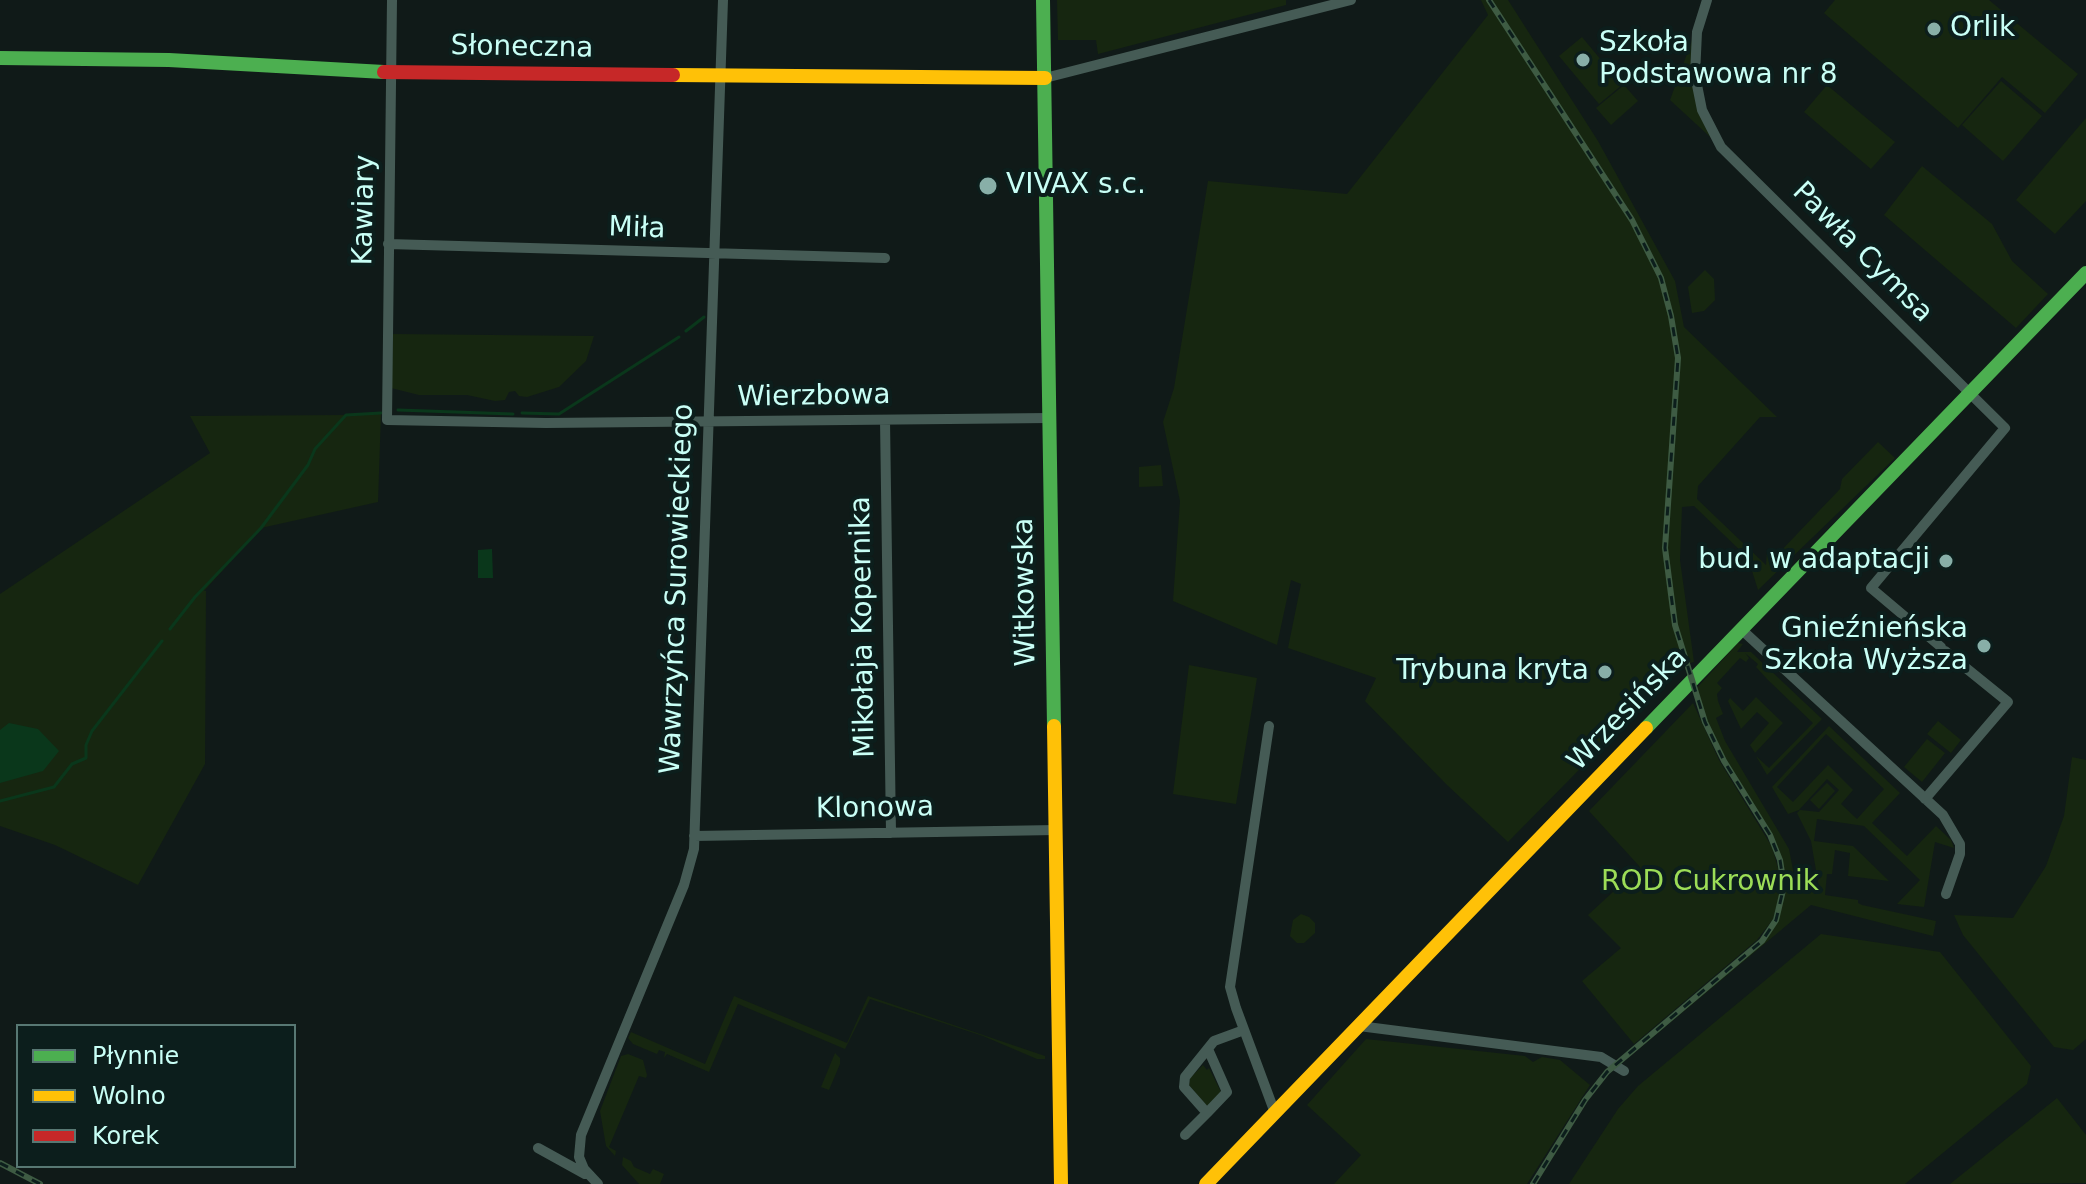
<!DOCTYPE html>
<meta charset="utf-8">
<style>
body{margin:0}
#map{position:relative;width:2086px;height:1184px;overflow:hidden;background:#101a18;font-family:"DejaVu Sans",sans-serif}
canvas{display:block}
.legend{position:absolute;left:16px;top:1024px;width:280px;height:144px;box-sizing:border-box;background:#0c1e1c;border:2px solid #587873;margin:0;padding:10px 14px;list-style:none;font-size:24px;color:#c9fff6}
.legend li{display:flex;align-items:center;gap:16px;height:40px}
.legend b{width:40px;border:2px solid #587873}
</style>
<div id="map">
<canvas width="2086" height="1184"></canvas>
<ul class="legend">
<li><b style="height:10px;background:#4caf50"></b>Płynnie</li>
<li><b style="height:10px;background:#ffc107"></b>Wolno</li>
<li><b style="height:10px;background:#c62828"></b>Korek</li>
</ul>
</div>
<script>
const context = document.querySelector('canvas').getContext('2d');
context.lineJoin = 'round';
function fillPath(path, color) {
  context.fillStyle = color;
  context.fill(path, 'evenodd');
}
function toPath(rows) {
  const path = new Path2D();
  for (const r of rows) {
    path.moveTo(r[0], r[1]);
    for (let i = 2; i < r.length; i += 2) path.lineTo(r[i], r[i + 1]);
  }
  return path;
}
function strokePath(path, color, width, dash) {
  context.strokeStyle = color;
  context.lineWidth = width;
  context.lineCap = dash ? 'butt' : 'round';
  context.setLineDash(dash || []);
  context.stroke(path);
}
function drawText(font, color, halo, rows, align = 'center') {
  context.font = font + ' "DejaVu Sans",sans-serif';
  context.lineWidth = 8;
  context.setLineDash([]);
  context.textBaseline = 'middle';
  context.strokeStyle = halo;
  context.fillStyle = color;
  for (const [text, x, y, turn = 0] of rows) {
    context.save();
    context.translate(x, y);
    context.rotate((+turn || 0) * Math.PI / 180);
    context.textAlign = isNaN(turn) ? turn : align;
    if (halo) context.strokeText(text, 0, 0);
    context.fillText(text, 0, 0);
    context.restore();
  }
}
const green = toPath([
 [1057,0,1286,0,1286,5,1098,54,1096,40,1058,40],
 [1481,0,1508,0,1598,141,1675,281,1684,327,1777,417,1760,417,1698,486,1697,499,1766,565,1767,551,1769,549,1776,556,1840,489,1842,479,1878,442,1895,458,1758,590,1748,558,1694,506,1682,507,1680,560,1694,662,1679,666,1658,687,1637,698,1629,719,1508,842,1446,784,1365,701,1376,678,1288,648,1301,584,1291,580,1277,645,1173,601,1180,501,1163,422,1174,388,1208,181,1347,194,1488,15],
 [1835,0,1989,0,2078,74,2045,113,2002,77,1958,128,1824,13],
 [1701,16,1697,32,1702,110,1721,147,1670,100],
 [1582,37,1622,85,1599,104,1559,56],
 [2001,81,2042,116,2003,161,1962,125],
 [1624,85,1638,101,1611,125,1596,108],
 [1827,85,1895,142,1871,169,1804,112],
 [2086,118,2086,201,2055,234,2016,200],
 [1922,166,1992,224,2012,261,2048,294,2016,328,1884,215],
 [1705,270,1714,279,1715,300,1704,311,1692,313,1688,287],
 [393,334,594,336,586,361,559,387,527,397,519,396,515,391,509,392,505,400,495,401,467,395,419,395,391,388],
 [381,413,378,502,261,528,204,591,206,591,205,764,138,885,55,845,0,826,0,594,210,453,190,416,346,415],
 [1161,465,1163,486,1139,487,1139,467],
 [1738,643,1743,644,1737,652,1751,652,1822,719,1767,775,1756,756,1769,768,1813,723,1768,680,1756,667,1758,664,1745,653,1749,658,1746,662,1740,658,1717,683,1722,688,1717,694,1718,701,1723,714,1716,718,1725,741,1789,849,1797,891,1819,888,1811,841,1797,813,1800,810,1819,812,1839,790,1827,779,1799,810,1788,814,1772,787,1829,726,1900,793,1872,823,1907,856,1936,826,1951,840,1954,848,1935,842,1924,907,1897,904,1920,880,1864,826,1817,819,1814,841,1853,846,1889,881,1848,876,1850,853,1835,850,1832,874,1827,874,1825,895,1858,900,1858,903,1862,905,1936,921,1933,936,1811,905,1628,1058,1624,1056,1762,941,1776,920,1781,909,1783,874,1776,848,1724,761,1694,691],
 [1826,734,1884,789,1857,819,1841,804,1853,790,1828,765,1793,802,1777,787],
 [1189,665,1257,678,1236,804,1173,794],
 [1756,697,1783,723,1755,753,1750,745,1769,723,1757,712,1741,729,1728,701,1730,698,1743,711],
 [1693,703,1719,760,1772,847,1781,879,1780,893,1773,919,1757,940,1634,1044,1582,981,1621,948,1588,915,1640,867,1589,811],
 [1938,721,1961,740,1951,753,1927,734],
 [1927,739,1945,753,1922,782,1904,767],
 [2072,757,2086,760,2086,1039,2073,1050,2054,1047,1963,935,1954,915,2013,918,2046,866,2064,816],
 [1827,783,1835,791,1819,809,1810,800],
 [1301,914,1309,917,1315,923,1315,933,1304,943,1297,943,1290,936,1293,920],
 [1821,934,1940,952,2031,1066,2027,1084,1905,1184,1569,1184,1618,1109,1638,1086],
 [734,996,847,1043,868,996,1045,1056,1045,1059,1037,1059,983,1036,870,999,845,1049,738,1004,709,1072,667,1054,664,1058,665,1052,659,1050,657,1054,633,1044,628,1038,631,1032,705,1064],
 [1366,1039,1525,1056,1533,1062,1542,1057,1560,1060,1590,1085,1527,1184,1334,1184,1361,1155,1307,1105],
 [835,1053,840,1058,840,1064,829,1090,821,1087],
 [628,1054,643,1060,647,1075,646,1078,639,1076,609,1147,616,1151,615,1156,606,1146,600,1111,621,1056],
 [1203,1065,1207,1070,1209,1068,1221,1092,1207,1106,1189,1085,1190,1078],
 [2057,1098,2086,1135,2086,1183,1950,1184],
 [623,1157,631,1161,634,1167,650,1174,653,1169,664,1174,660,1184,639,1184,622,1165]
]);
const water = toPath([
 [492,549,493,578,478,578,478,550],
 [9,723,38,729,59,751,43,771,0,783,0,730]
]);
const stream = toPath([
 [686,331,704,317],
 [398,410,513,414],
 [522,413,559,414,679,337],
 [170,629,195,597,261,528,308,465,315,449,346,415,381,413],
 [0,801,54,787,72,764,86,758,86,745,92,731,162,641]
]);
const street = toPath([
 [392,0,387,420,546,423,1049,418],
 [1707,0,1697,32,1695,75,1702,110,1721,147,2005,428,1871,588,1941,647],
 [1045,78,1351,0],
 [388,244,885,258],
 [885,420,891,833],
 [1742,630,1943,815,1960,844,1960,854,1946,894],
 [1269,726,1230,987,1236,1008,1275,1113],
 [1925,799,2008,702,1945,651],
 [694,836,1056,830],
 [1359,1026,1601,1057,1624,1071],
 [1208,1049,1227,1092,1207,1113,1184,1087,1185,1077,1214,1041,1244,1030],
 [1185,1135,1207,1113],
 [538,1148,585,1174],
 [598,1184,584,1169,579,1157,581,1135,684,885,694,849,723,0]
]);
const fast = toPath([
 [1043,0,1054,726],
 [0,58,169,60,384,72],
 [1646,728,2086,273]
]);
const slow = toPath([
 [673,75,1045,78],
 [1054,726,1061,1184],
 [1206,1184,1646,728]
]);
const jam = toPath([
 [384,72,673,75]
]);
const rail = toPath([
 [1489,0,1632,220,1661,278,1671,316,1678,358,1665,548,1675,625,1705,722,1724,761,1770,835,1780,860,1784,886,1776,920,1762,941,1607,1072,1585,1100,1533,1184],
 [0,1163,40,1184]
]);
const markers = [
 [1934,29,8,"#88afa8"],
 [1583,60,8,"#88afa8"],
 [988,186,10,"#88afa8"],
 [1946,561,8,"#88afa8"],
 [1984,646,8,"#88afa8"],
 [1605,672,8,"#88afa8"]
];
const poiNames = [
 ["Orlik",1950,29],
 ["Szkoła",1599,44],
 ["Podstawowa nr 8",1599,76],
 ["VIVAX s.c.",1006,186],
 ["bud. w adaptacji",1930,561,"right"],
 ["Gnieźnieńska",1968,630,"right"],
 ["Szkoła Wyższa",1968,662,"right"],
 ["Trybuna kryta",1589,672,"right"]
];
const streetNames = [
 ["Słoneczna",522,48,1],
 ["Kawiary",365,210,-89],
 ["Miła",637,229,2],
 ["Pawła Cymsa",1862,253,45],
 ["Wierzbowa",814,397,-1],
 ["Wawrzyńca Surowieckiego",678,589,-88],
 ["Witkowska",1026,592,-91],
 ["Mikołaja Kopernika",864,627,-91],
 ["Wrzesińska",1628,710,-46],
 ["Klonowa",875,809,-1]
];
const parkNames = [
 ["ROD Cukrownik",1710,883]
];
fillPath(green, '#162610');
fillPath(water, '#0a371b');
strokePath(stream, '#0a371b', 3);
strokePath(street, '#455b55', 10);
strokePath(fast, '#4caf50', 14);
strokePath(slow, '#ffc107', 14);
strokePath(jam, '#c62828', 14);
strokePath(rail, '#3e5b43', 6);
strokePath(rail, '#0c1e1c', 3, [9]);
for (const [x, y, r, color] of markers) {
  const dot = new Path2D();
  dot.arc(x, y, r, 0, 2 * Math.PI);
  context.fillStyle = color;
  context.fill(dot);
  strokePath(dot, '#0c1e1c', 3);
}
drawText('28px', '#c9fff6', '#0c1e1c', poiNames, 'left');
drawText('28px', '#c9fff6', '#0c1e1c', streetNames);
drawText('28px', '#9cdd57', '#0c1e1c', parkNames);
</script>
